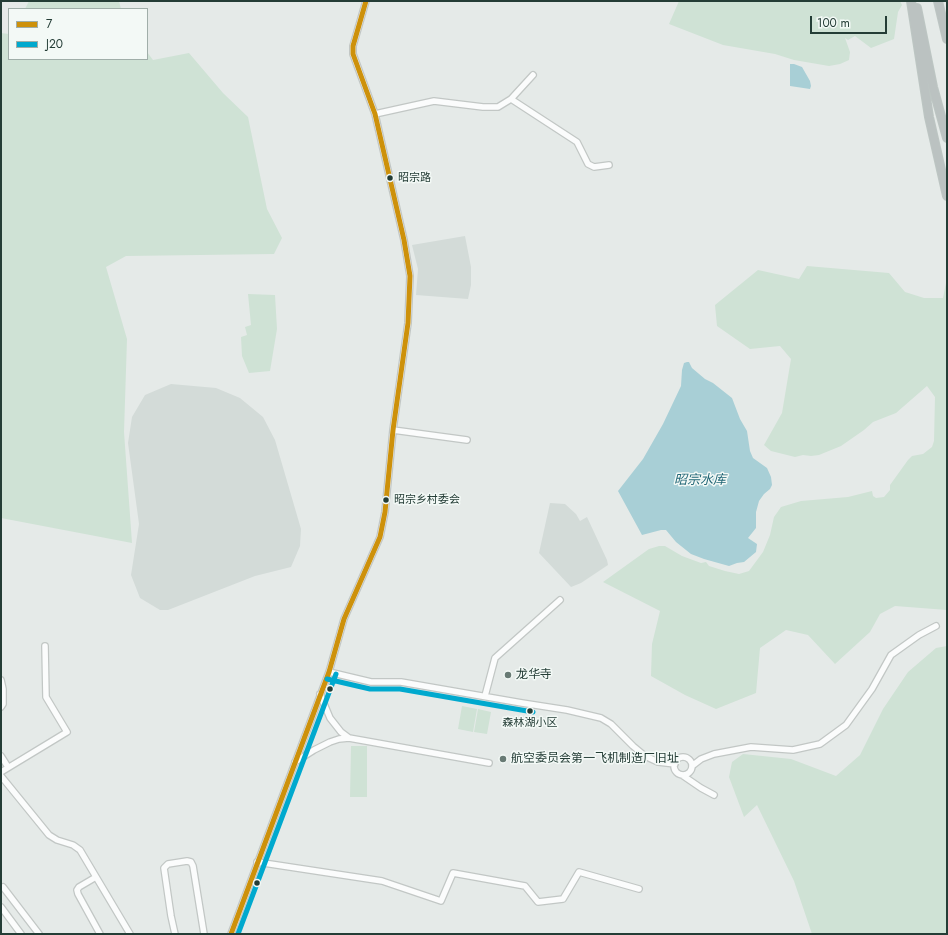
<!DOCTYPE html>
<meta charset="utf-8">
<style>
body{margin:0}
#map{position:relative;width:948px;height:935px;overflow:hidden;background:#e5eae8;font-family:Jost,sans-serif}
canvas{display:block}
.frame{position:absolute;inset:0;border:2px solid #243d36;pointer-events:none}
.legend{position:absolute;left:8px;top:8px;width:140px;height:52px;box-sizing:border-box;background:#f3f9f6;border:1px solid #a0aea9;margin:0;padding:5px 7px;list-style:none;font-size:12px;color:#243d36}
.legend li{display:flex;align-items:center;gap:8px;height:20px}
.legend b{width:20px;border:1px solid #a0aea9}
.scale{position:absolute;left:810px;top:16px;width:77px;height:18px;box-sizing:border-box;border:2px solid #243d36;border-top:0;padding-left:5px;font-size:12px;line-height:14px;white-space:nowrap;color:#243d36;-webkit-text-stroke:3px #f3f9f6;paint-order:stroke}
</style>
<div id="map">
<canvas width="948" height="935"></canvas>
<div class="frame"></div>
<ul class="legend">
<li><b style="height:5px;background:#cd910b"></b>7</li>
<li><b style="height:5px;background:#00a9ce"></b>J20</li>
</ul>
<div class="scale">100 m</div>
</div>
<script>
const context = document.querySelector('canvas').getContext('2d');
context.lineJoin = 'round';
function fillPath(path, color) {
  context.fillStyle = color;
  context.fill(path, 'evenodd');
}
function toPath(rows) {
  const path = new Path2D();
  for (const r of rows) {
    if (r.length === 3) {
      path.moveTo(r[0] + r[2], r[1]);
      path.arc(r[0], r[1], r[2], 0, 2 * Math.PI);
      continue;
    }
    path.moveTo(r[0], r[1]);
    for (let i = 2; i < r.length; i += 2) path.lineTo(r[i], r[i + 1]);
  }
  return path;
}
function strokePath(path, color, width, dash) {
  context.strokeStyle = color;
  context.lineWidth = width;
  context.lineCap = dash ? 'butt' : 'round';
  context.setLineDash(dash || []);
  context.stroke(path);
}
function drawText(font, color, halo, rows, align = 'center') {
  context.font = font + ' Jost,"Noto Sans SC",sans-serif';
  context.lineWidth = 3;
  context.setLineDash([]);
  context.textBaseline = 'middle';
  context.strokeStyle = halo;
  context.fillStyle = color;
  for (const [text, x, y, turn = 0] of rows) {
    context.save();
    context.translate(x, y);
    context.rotate((+turn || 0) * Math.PI / 180);
    context.textAlign = isNaN(turn) ? turn : align;
    if (halo) context.strokeText(text, 0, 0);
    context.fillText(text, 0, 0);
    context.restore();
  }
}
const built = toPath([
 [465,236,471,267,471,285,468,299,416,295,418,269,412,245],
 [171,384,216,388,240,398,263,417,275,440,301,529,300,546,291,567,255,576,168,610,160,610,140,598,131,575,139,524,128,443,132,417,145,395],
 [550,503,565,504,576,514,580,521,587,517,607,560,608,565,581,583,571,587,539,553]
]);
const green = toPath([
 [29,1,119,1,121,9,25,9],
 [679,1,900,1,902,5,898,12,894,39,871,48,855,36,848,40,845,38,850,52,849,60,840,64,829,66,794,60,775,54,723,45,669,24],
 [1,33,9,34,9,59,147,59,147,52,153,60,189,53,223,93,248,117,267,209,282,238,274,254,126,256,106,267,127,339,124,432,132,543,1,518],
 [807,266,889,273,905,292,924,298,943,298,947,278,947,610,895,606,880,614,870,632,835,664,808,635,786,630,760,648,756,693,716,709,685,695,651,676,652,644,660,611,603,582,649,549,659,546,665,546,682,556,701,563,706,562,709,566,725,571,739,574,749,571,763,552,770,535,774,517,781,507,801,501,848,497,872,491,873,496,876,498,884,497,890,490,890,485,908,460,912,456,923,454,932,447,934,441,935,397,927,386,896,413,873,422,864,430,841,446,819,455,811,456,803,455,795,457,771,451,764,445,782,413,791,359,780,346,750,349,717,326,715,305,758,270,799,279],
 [248,294,275,295,277,329,270,371,249,373,242,356,241,337,247,335,245,327,251,325],
 [947,646,947,934,812,934,794,881,757,805,744,817,729,777,732,762,743,754,791,759,836,776,860,755,883,709,908,672,936,648],
 [462,706,477,709,473,732,458,729],
 [478,709,491,712,487,734,474,732],
 [351,746,367,746,367,797,350,797]
]);
const water = toPath([
 [790,64,794,64,802,67,810,81,811,86,810,89,790,86],
 [687,362,689,362,692,368,705,379,713,383,732,398,740,419,747,431,750,451,753,458,767,468,771,477,772,485,770,489,764,494,759,501,756,512,756,528,748,538,757,544,756,552,744,562,737,563,729,566,704,559,691,554,676,542,666,530,661,530,642,535,618,491,643,459,663,424,681,386,682,370,684,363]
]);
const minor = toPath([
 [511,99,533,75],
 [375,114,434,101,483,107,498,107,511,99,577,142,588,164,594,167,609,165],
 [393,430,467,440],
 [329,672,371,682,401,682,522,703,567,710,601,718,611,724,633,746,645,756,658,762,675,764],
 [1,680,3,689,3,704,1,707],
 [485,696,495,658,560,600],
 [349,738,489,763],
 [1,756,8,767],
 [683,766,9],
 [295,762,314,750,330,742,339,739,349,738,341,732,330,718,320,694],
 [692,766,701,759,714,754,751,747,793,750,820,744,846,725,872,689,891,655,919,635,936,626],
 [1,772,67,732,46,697,45,646],
 [682,775,701,788,714,795],
 [1,776,49,835,57,840,73,845,80,850,130,934],
 [257,862,382,881,441,901,453,873,525,886,538,902,563,899,579,872,639,889],
 [96,877,79,887,77,890,78,894,100,934],
 [3,887,39,934],
 [1,907,21,934],
 [175,934,171,916,164,868,168,864,187,861,191,862,193,866,204,934],
 [231,934,329,672,344,619,380,537,385,512,393,430,408,323,410,276,404,240,375,114,353,54,353,46,366,1]
]);
const highway = toPath([
 [911,1,929,117,947,196],
 [938,1,947,39],
 [917,8,933,87,947,138]
]);
const bus1 = toPath([
 [231,934,329,672,344,619,380,537,385,512,393,430,408,323,410,276,404,240,375,114,353,54,353,46,366,1]
]);
const bus2 = toPath([
 [327,679,370,689,400,689,533,712],
 [238,934,336,674]
]);
const markers = [
 [390,178,3.5,"#243d36"],
 [386,500,3.5,"#243d36"],
 [508,675,4,"#687a74"],
 [330,689,3.5,"#243d36"],
 [530,711,3.5,"#243d36"],
 [503,759,4,"#687a74"],
 [257,883,3.5,"#243d36"]
];
const busNames = [
 ["昭宗路",398,178],
 ["昭宗乡村委会",394,500],
 ["森林湖小区",530,723,"center"]
];
const poiNames = [
 ["龙华寺",516,675],
 ["航空委员会第一飞机制造厂旧址",511,759]
];
const waterNames = [
 ["昭宗水库",700,481]
];
fillPath(built, '#d3dbd8');
fillPath(green, '#cfe2d5');
fillPath(water, '#a8cfd6');
strokePath(minor, '#c2c7c5', 8);
strokePath(highway, '#bdc6c3', 10);
strokePath(minor, '#fbfcfc', 5.5);
strokePath(highway, '#bbc2c1', 8);
strokePath(bus1, '#cd910b', 5);
strokePath(bus2, '#00a9ce', 5);
for (const [x, y, r, color] of markers) {
  const dot = new Path2D();
  dot.arc(x, y, r, 0, 2 * Math.PI);
  context.fillStyle = color;
  context.fill(dot);
  strokePath(dot, '#f3f9f6', 1.5);
}
drawText('11px', '#243d36', '#f3f9f6', busNames, 'left');
drawText('12px', '#243d36', '#f3f9f6', poiNames, 'left');
drawText('italic 13px', '#216676', '#f3f9f6', waterNames);
</script>
